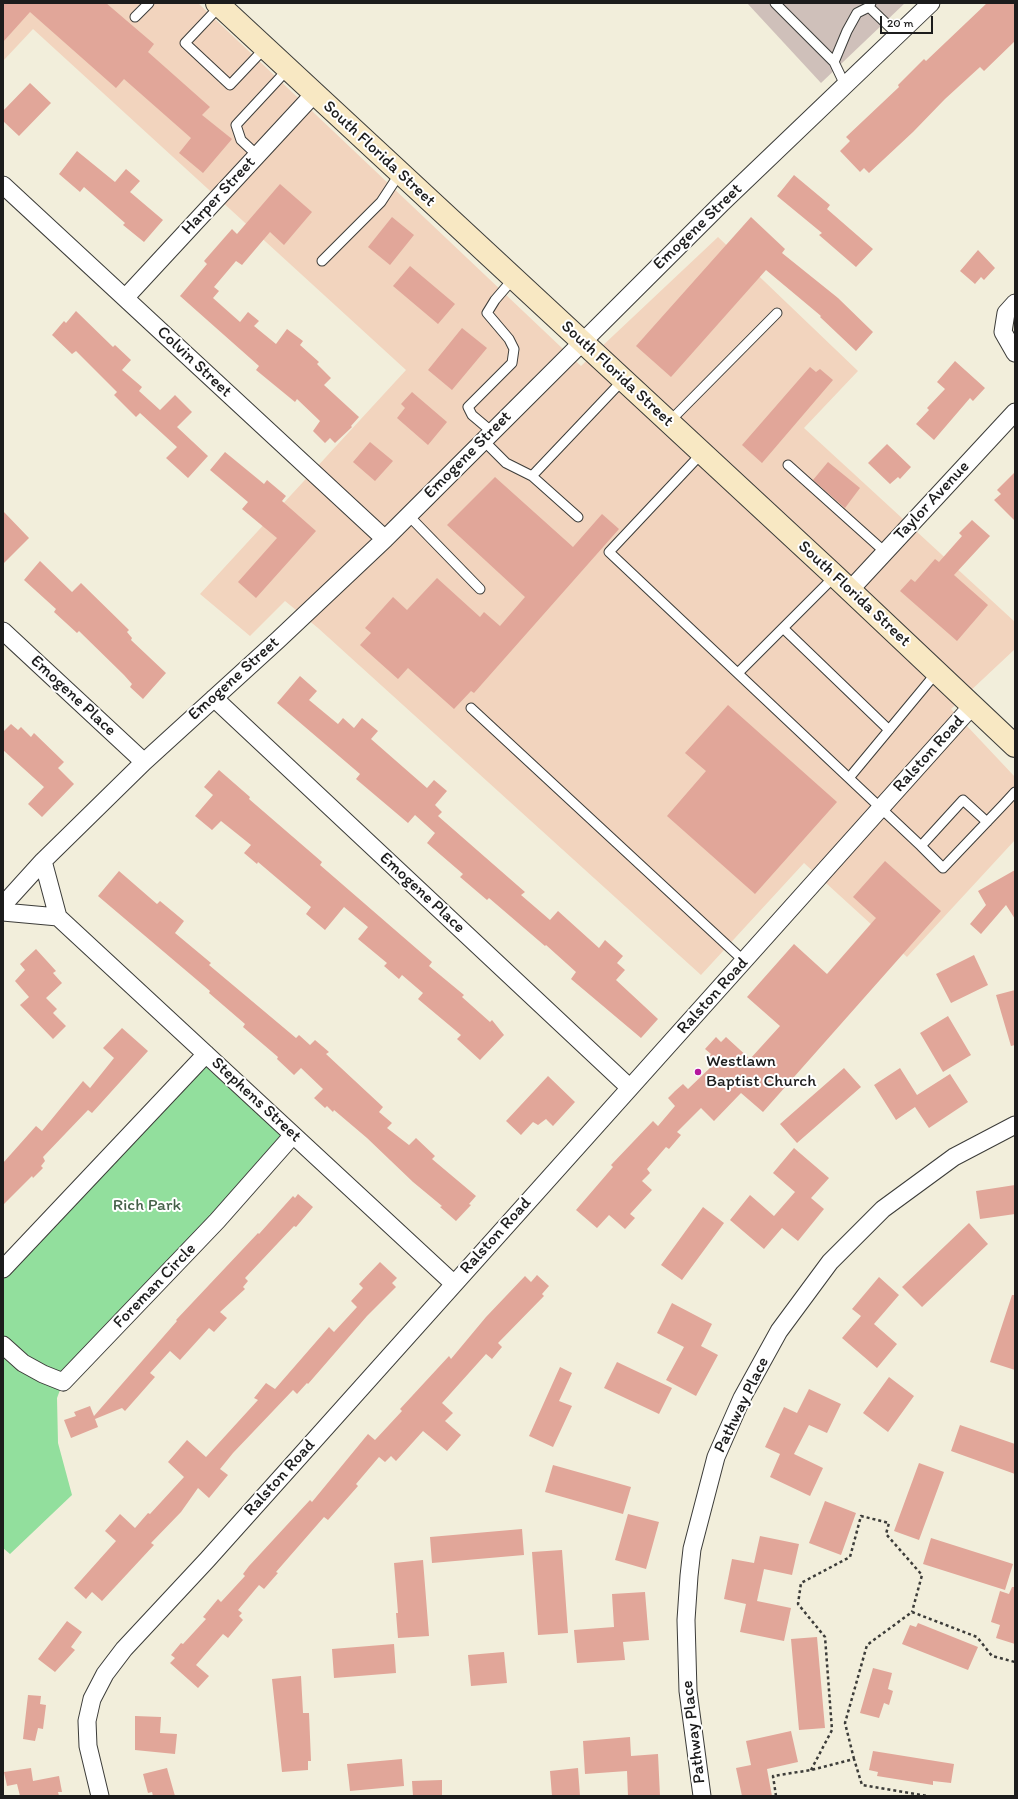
<!DOCTYPE html>
<style>
body{margin:0}
#map{position:relative;width:1018px;height:1799px;overflow:hidden;background:#f2eedb;font-family:Itim,sans-serif}
canvas{display:block}
.frame{position:absolute;inset:0;border:4px solid #1c1c1c;pointer-events:none}
.scale{position:absolute;left:880px;top:16px;width:53px;height:18px;box-sizing:border-box;border:2px solid #1c1c1c;border-top:0;padding-left:5px;font-size:12px;line-height:14px;white-space:nowrap;color:#1c1c1c;-webkit-text-stroke:3px #fff;paint-order:stroke}
</style>
<div id="map">
<canvas width="1018" height="1799"></canvas>
<div class="frame"></div>
<div class="scale">20 m</div>
</div>
<script>
const context = document.querySelector('canvas').getContext('2d');
context.lineJoin = 'round';
function fillPath(path, color) {
  context.fillStyle = color;
  context.fill(path, 'evenodd');
}
function toPath(rows) {
  const path = new Path2D();
  for (const r of rows) {
    path.moveTo(r[0], r[1]);
    for (let i = 2; i < r.length; i += 2) path.lineTo(r[i], r[i + 1]);
  }
  return path;
}
function strokePath(path, color, width, dash) {
  context.strokeStyle = color;
  context.lineWidth = width;
  context.lineCap = dash ? 'butt' : 'round';
  context.setLineDash(dash || []);
  context.stroke(path);
}
function drawText(font, color, halo, rows, align = 'center') {
  context.font = font + ' Itim,sans-serif';
  context.lineWidth = 4;
  context.setLineDash([]);
  context.textBaseline = 'middle';
  context.strokeStyle = halo;
  context.fillStyle = color;
  for (const [text, x, y, turn = 0] of rows) {
    context.save();
    context.translate(x, y);
    context.rotate((+turn || 0) * Math.PI / 180);
    context.textAlign = isNaN(turn) ? turn : align;
    if (halo) context.strokeText(text, 0, 0);
    context.fillText(text, 0, 0);
    context.restore();
  }
}
const built = toPath([
 [3,3,198,3,581,366,718,237,858,371,804,428,1015,622,1015,649,951,709,1015,777,1015,840,907,957,804,863,701,975,318,628,285,601,250,636,200,594,406,370,33,29,3,61]
]);
const industrial = toPath([
 [747,3,905,3,821,83]
]);
const green = toPath([
 [206,1054,293,1135,63,1382,57,1398,58,1443,72,1495,10,1554,3,1548,3,1269]
]);
const building = toPath([
 [3,3,106,3,154,44,148,52,210,107,202,115,232,139,203,173,179,153,191,138,124,79,116,88,30,12,3,42],
 [987,3,1015,3,1015,41,984,71,980,67,945,99,913,132,869,173,864,168,860,172,840,151,850,141,846,137,899,87,898,85,924,59,926,61],
 [30,83,51,103,19,136,3,121,3,111],
 [77,151,115,182,126,169,140,181,130,192,163,220,144,242,123,225,125,223,84,187,80,192,59,174],
 [794,175,830,205,827,209,873,249,856,267,819,235,822,233,777,196],
 [280,184,312,212,284,245,270,232,242,265,236,261,214,287,219,291,213,298,240,322,248,312,259,321,254,326,276,344,287,329,303,341,300,345,319,362,317,364,331,378,324,385,359,417,351,426,352,427,335,443,330,438,325,443,313,431,320,421,297,399,295,402,256,370,259,366,180,296,207,264,204,261,232,229,237,234],
 [392,217,414,235,390,265,368,247],
 [751,217,785,249,782,253,838,298,873,332,856,351,820,317,821,316,766,270,671,377,636,346],
 [978,250,995,268,984,280,981,277,975,284,960,271],
 [410,266,455,304,438,324,393,286],
 [76,311,113,347,115,345,131,360,122,370,142,387,139,391,160,410,175,395,192,412,177,427,208,456,188,478,166,458,177,447,140,413,136,417,114,395,117,392,76,351,72,354,52,335,64,321,66,323],
 [462,328,487,348,452,390,428,370],
 [955,361,985,388,973,401,970,398,934,440,916,424,929,410,927,408,945,389,937,382],
 [810,367,816,372,820,369,833,380,762,463,742,445],
 [412,392,447,422,428,445,397,418,405,408,401,404],
 [370,442,393,461,375,481,353,462],
 [887,444,911,467,900,479,898,477,890,484,868,463],
 [225,452,264,484,267,480,286,496,282,501,316,531,256,598,238,582,277,538,242,509,248,502,210,470],
 [828,462,860,488,845,508,813,480],
 [1015,472,1015,521,994,500,1001,494,997,490],
 [495,477,573,547,602,514,619,529,474,693,471,691,454,709,408,668,398,679,360,645,371,633,365,628,393,597,407,610,437,578,480,617,484,612,500,626,525,597,447,525],
 [3,511,29,538,3,564],
 [972,520,990,536,954,575,988,605,957,641,900,591,911,579,915,582,935,559,939,562,962,536,959,533],
 [40,561,72,592,81,583,129,630,127,632,132,638,131,640,166,673,143,699,130,687,132,684,124,675,79,631,77,633,54,612,56,609,24,580],
 [300,676,317,691,309,700,338,724,343,718,354,728,362,718,378,731,371,739,427,788,434,780,447,791,435,805,442,812,438,816,525,892,521,895,550,920,558,911,599,948,605,940,623,956,617,963,625,970,616,980,658,1019,641,1038,571,979,576,972,546,945,545,946,489,898,487,900,460,877,463,874,427,843,435,833,415,815,408,823,356,779,360,774,277,703],
 [728,705,837,802,755,894,667,816,706,771,685,753],
 [11,724,18,730,21,727,31,737,34,733,64,762,58,768,74,784,42,817,28,804,44,787,3,750,3,732],
 [219,770,250,797,249,799,322,862,320,865,432,962,429,966,464,995,462,997,490,1022,492,1020,504,1035,480,1060,457,1039,461,1035,418,999,423,993,402,975,399,979,384,966,387,963,358,939,368,927,344,907,325,930,306,914,311,907,258,862,257,864,244,853,251,845,221,821,212,830,195,816,213,795,204,787],
 [885,861,941,911,763,1112,741,1093,714,1121,701,1108,677,1132,681,1135,669,1149,666,1147,647,1169,650,1173,642,1181,652,1190,630,1214,635,1218,625,1229,609,1215,597,1228,576,1210,613,1167,611,1165,653,1121,658,1126,675,1106,668,1098,675,1091,683,1084,688,1089,712,1066,705,1061,711,1054,705,1049,716,1037,721,1042,726,1037,750,1059,780,1026,747,997,794,944,827,974,876,918,853,897],
 [1015,870,1015,919,1006,905,981,934,970,924,986,905,978,891],
 [119,871,157,904,160,901,184,921,175,933,211,963,209,965,296,1038,299,1035,310,1045,315,1040,329,1052,326,1054,383,1107,379,1112,392,1123,387,1128,409,1145,416,1138,435,1156,432,1159,476,1196,469,1204,471,1205,456,1221,440,1207,442,1206,413,1182,367,1138,334,1110,333,1112,327,1106,325,1108,314,1098,323,1089,301,1068,294,1075,277,1059,278,1057,243,1027,245,1024,209,993,210,991,98,896],
 [36,949,56,971,53,973,62,983,46,998,57,1009,53,1013,66,1026,53,1039,20,1005,29,997,15,981,25,970,20,964],
 [974,955,988,985,951,1003,936,974],
 [1015,990,1015,1045,1011,1046,996,995],
 [948,1016,971,1055,943,1072,920,1033],
 [122,1028,148,1051,92,1113,88,1110,43,1157,45,1161,41,1166,43,1168,33,1178,32,1176,3,1205,3,1163,36,1126,42,1131,83,1081,90,1088,114,1058,103,1048],
 [844,1068,861,1087,797,1143,780,1124],
 [900,1068,917,1095,950,1074,968,1102,929,1128,915,1107,896,1120,874,1085],
 [548,1076,575,1102,553,1126,546,1119,538,1125,533,1122,521,1135,506,1121],
 [794,1148,829,1178,811,1198,824,1209,798,1241,782,1228,764,1249,730,1220,750,1195,774,1216,795,1192,773,1173],
 [1015,1185,1015,1214,980,1219,976,1191],
 [298,1194,313,1207,296,1227,294,1226,245,1278,248,1281,243,1287,245,1289,220,1312,227,1318,214,1332,209,1328,180,1360,170,1351,150,1373,155,1377,125,1411,122,1408,95,1419,98,1427,71,1438,64,1420,76,1416,74,1412,90,1406,94,1416,177,1321,176,1320,258,1233,259,1234,293,1196,295,1198],
 [703,1207,724,1223,682,1280,661,1265],
 [969,1223,988,1244,922,1307,902,1287],
 [380,1262,397,1278,392,1283,396,1287,367,1316,308,1384,307,1383,297,1394,293,1390,233,1453,220,1469,228,1475,209,1498,198,1488,181,1512,151,1543,154,1545,102,1601,92,1592,86,1599,74,1588,116,1541,105,1531,120,1514,135,1528,148,1513,150,1514,184,1477,168,1462,187,1440,206,1457,258,1400,254,1398,266,1383,275,1389,329,1327,334,1332,357,1307,351,1301,363,1288,359,1284],
 [537,1275,549,1286,542,1294,544,1296,498,1343,502,1347,492,1359,486,1354,442,1403,453,1413,445,1421,461,1435,447,1451,423,1431,396,1461,391,1456,385,1462,379,1457,356,1484,358,1486,328,1520,324,1517,276,1572,278,1573,264,1589,259,1585,238,1610,242,1613,239,1616,243,1620,228,1638,223,1634,196,1665,209,1676,198,1688,170,1663,175,1658,171,1655,181,1643,183,1644,206,1619,203,1617,218,1599,221,1602,245,1576,243,1574,249,1566,310,1500,312,1502,368,1434,375,1440,402,1411,400,1409,449,1356,451,1359,486,1317,525,1276,531,1282],
 [879,1277,899,1295,874,1324,897,1344,877,1368,842,1338,861,1316,852,1309],
 [1012,1295,1015,1295,1015,1370,990,1362],
 [672,1303,712,1324,701,1346,718,1355,696,1396,666,1380,684,1347,657,1333],
 [617,1362,672,1388,659,1414,604,1388],
 [560,1367,572,1373,559,1401,572,1406,553,1447,529,1436],
 [889,1377,914,1396,888,1432,863,1413],
 [809,1389,841,1404,827,1433,809,1425,794,1454,823,1468,810,1496,770,1477,780,1454,765,1447,784,1407,797,1413],
 [960,1425,1015,1444,1015,1474,951,1451],
 [919,1463,944,1472,919,1540,894,1531],
 [553,1465,631,1487,623,1514,545,1492],
 [825,1501,856,1513,841,1555,809,1543],
 [628,1514,659,1522,646,1569,615,1560],
 [522,1529,524,1555,432,1563,430,1537],
 [760,1536,799,1544,792,1575,764,1569,757,1601,791,1608,784,1641,740,1632,746,1604,724,1599,732,1559,754,1563],
 [931,1538,1013,1564,1005,1590,923,1564],
 [562,1550,568,1633,538,1635,532,1552],
 [423,1560,429,1636,398,1638,396,1613,398,1613,394,1563],
 [1012,1587,1015,1587,1015,1644,996,1638,1000,1625,991,1622,1000,1591,1009,1594],
 [645,1592,649,1640,623,1642,625,1660,577,1663,574,1630,614,1627,612,1594],
 [67,1621,82,1632,71,1647,75,1650,55,1672,38,1659],
 [918,1623,978,1647,968,1670,902,1644,910,1625,916,1627],
 [817,1637,825,1728,799,1730,791,1639],
 [394,1644,396,1673,334,1678,332,1649],
 [504,1652,507,1683,471,1686,468,1655],
 [873,1668,892,1673,888,1689,893,1691,889,1705,884,1703,879,1718,860,1713],
 [301,1676,303,1713,309,1713,311,1761,308,1761,308,1770,282,1772,272,1679],
 [28,1695,41,1696,40,1704,46,1705,43,1729,38,1728,35,1741,23,1739],
 [135,1716,161,1717,160,1733,177,1734,175,1754,135,1750],
 [791,1731,798,1762,767,1769,772,1796,742,1796,736,1768,751,1765,746,1741],
 [630,1737,631,1756,658,1754,660,1796,628,1796,627,1771,585,1774,583,1741],
 [873,1751,954,1764,951,1783,933,1781,933,1785,877,1776,878,1772,869,1770],
 [402,1759,404,1786,350,1791,347,1764],
 [31,1768,33,1781,59,1776,62,1792,58,1792,59,1796,20,1796,17,1784,7,1786,4,1772],
 [167,1768,175,1796,153,1796,152,1792,148,1793,143,1774],
 [578,1768,580,1796,552,1796,550,1771],
 [442,1780,442,1796,413,1796,412,1781]
]);
const path = toPath([
 [854,1759,845,1723,867,1645,912,1612,977,1637,992,1656,1015,1662],
 [811,1770,832,1730,825,1637,798,1604,801,1583,850,1557,861,1516,889,1523,886,1534,922,1575,912,1612],
 [776,1796,773,1776,811,1770,854,1759,862,1785,927,1796]
]);
const lane = toPath([
 [775,3,834,62],
 [871,3,869,7,898,35],
 [220,6,185,43,230,85,265,48],
 [135,17,149,3],
 [845,85,834,62,847,31,857,13,869,7],
 [257,155,241,140,236,125,288,69],
 [322,261,381,202,400,173],
 [669,422,777,313],
 [491,431,472,415,468,407,512,363,514,349,509,339,487,313,495,300,513,279],
 [483,440,506,463,532,476,578,517],
 [702,453,609,552,921,846],
 [788,465,885,552],
 [532,476,623,380],
 [409,516,480,589],
 [783,628,889,730],
 [738,673,835,576],
 [471,708,744,961],
 [849,778,937,672],
 [987,822,963,800,921,846,943,868,1003,805,1015,792]
]);
const street = toPath([
 [3,185,385,539],
 [125,298,314,94],
 [1015,303,1006,313,1003,332,1015,353],
 [850,590,1015,412],
 [3,631,144,762],
 [214,698,630,1088],
 [43,861,58,917,453,1283],
 [3,905,43,861,144,762,278,640,385,539,723,202,931,3],
 [3,912,58,917],
 [3,1269,206,1054],
 [3,1345,23,1363,43,1374,63,1382,217,1221,293,1135],
 [100,1796,88,1746,87,1721,92,1699,105,1674,124,1649,207,1560,973,705],
 [702,1796,688,1691,686,1620,689,1576,692,1549,716,1457,742,1398,779,1331,830,1262,883,1209,954,1157,1015,1125]
]);
const secondary = toPath([
 [217,3,835,576,1015,746]
]);
const markers = [
 [698,1072,4,"#b5179e"]
];
const streetNames = [
 ["South Florida Street",379,154,43],
 ["Harper Street",219,196,-47],
 ["Emogene Street",698,227,-44],
 ["Colvin Street",194,362,43],
 ["South Florida Street",617,374,43],
 ["Emogene Street",468,455,-45],
 ["Taylor Avenue",932,501,-47],
 ["South Florida Street",854,594,43],
 ["Emogene Street",234,679,-42],
 ["Emogene Place",73,696,43],
 ["Ralston Road",929,754,-48],
 ["Emogene Place",422,893,43],
 ["Ralston Road",713,996,-48],
 ["Stephens Street",256,1100,43],
 ["Ralston Road",496,1236,-48],
 ["Foreman Circle",155,1286,-46],
 ["Pathway Place",742,1405,-64],
 ["Ralston Road",280,1478,-48],
 ["Pathway Place",694,1732,-97]
];
const poiNames = [
 ["Westlawn",706,1062],
 ["Baptist Church",706,1082]
];
const parkNames = [
 ["Rich Park",147,1206]
];
fillPath(built, '#f2d4be');
fillPath(industrial, '#cfc0ba');
fillPath(green, '#92df9d');
fillPath(building, '#e1a699');
strokePath(lane, '#3c3c39', 11);
strokePath(street, '#3c3c39', 19);
strokePath(secondary, '#3c3c39', 24);
strokePath(path, '#3c3c39', 2.5, [3, 3]);
strokePath(lane, '#fff', 9);
strokePath(street, '#fff', 17);
strokePath(secondary, '#f8e8c3', 22);
for (const [x, y, r, color] of markers) {
  const dot = new Path2D();
  dot.arc(x, y, r, 0, 2 * Math.PI);
  context.fillStyle = color;
  context.fill(dot);
  strokePath(dot, '#fff', 1.5);
}
drawText('17px', '#1c1c1c', '#fff', streetNames);
drawText('17px', '#1c1c1c', '#fff', poiNames, 'left');
drawText('17px', '#456049', '#fff', parkNames);
</script>
